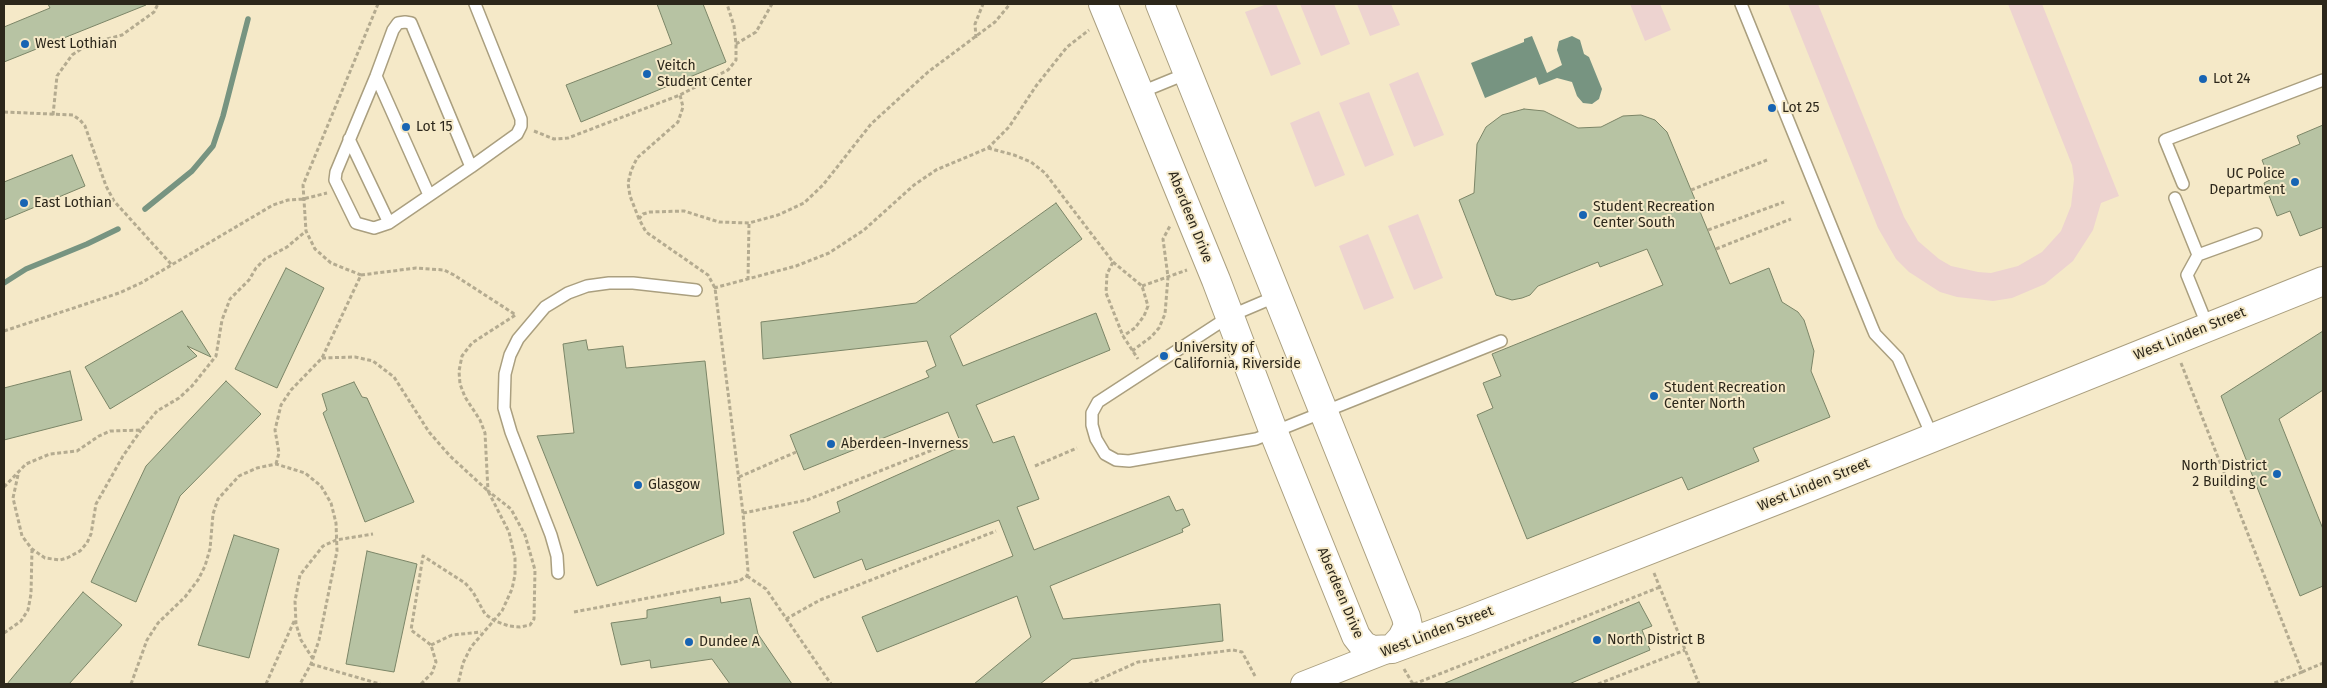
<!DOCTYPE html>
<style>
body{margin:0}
#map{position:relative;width:2327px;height:688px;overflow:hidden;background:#f5e9c8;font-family:"Fira Sans",sans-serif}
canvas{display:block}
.frame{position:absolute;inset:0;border:5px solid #2c271b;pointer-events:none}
</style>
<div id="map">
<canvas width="2327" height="688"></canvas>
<div class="frame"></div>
</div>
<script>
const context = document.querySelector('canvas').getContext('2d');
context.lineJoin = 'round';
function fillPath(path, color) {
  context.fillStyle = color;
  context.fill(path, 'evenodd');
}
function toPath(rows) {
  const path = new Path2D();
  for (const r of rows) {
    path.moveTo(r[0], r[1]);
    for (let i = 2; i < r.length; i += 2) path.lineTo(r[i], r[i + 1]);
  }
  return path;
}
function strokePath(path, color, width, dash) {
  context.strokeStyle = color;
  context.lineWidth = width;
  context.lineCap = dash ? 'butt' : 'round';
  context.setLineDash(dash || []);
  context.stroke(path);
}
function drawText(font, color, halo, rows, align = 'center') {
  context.font = font + ' "Fira Sans",sans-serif';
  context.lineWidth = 4;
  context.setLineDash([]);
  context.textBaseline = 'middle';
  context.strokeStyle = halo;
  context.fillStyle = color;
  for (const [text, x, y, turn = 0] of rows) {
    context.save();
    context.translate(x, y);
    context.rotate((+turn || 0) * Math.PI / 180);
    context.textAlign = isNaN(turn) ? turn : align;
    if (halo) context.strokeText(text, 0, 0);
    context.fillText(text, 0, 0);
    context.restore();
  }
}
const green = toPath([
 [1267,4,1276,4,1301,64,1271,76,1245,12],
 [1300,4,1334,4,1350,44,1321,56],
 [1357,4,1391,4,1400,25,1370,36],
 [1630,4,1660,4,1671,30,1645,41],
 [1788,4,1818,4,1904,217,1918,241,1939,259,1951,266,1978,272,1991,273,2018,266,2042,252,2061,231,2071,206,2074,179,2072,165,2008,4,2042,4,2119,196,2101,203,2093,230,2073,261,2045,284,2012,298,1993,301,1957,297,1940,292,1909,272,1896,259,1878,228],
 [1418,72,1444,135,1414,147,1389,84],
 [1369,92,1394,155,1365,167,1339,103],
 [1319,111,1345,175,1315,187,1290,123],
 [1418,214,1443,278,1414,290,1388,226],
 [1368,234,1394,298,1364,310,1339,246]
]);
const water = toPath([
 [1532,36,1547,73,1562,65,1557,50,1559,41,1572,36,1580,40,1584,54,1589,57,1602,89,1599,99,1592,104,1583,103,1577,96,1572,82,1557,78,1539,85,1536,77,1485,98,1471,63,1524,42,1524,39]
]);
const stream = toPath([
 [145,209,192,171,213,146,223,116,248,19],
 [4,283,26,269,87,244,118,229]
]);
const building = toPath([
 [48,4,146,4,146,5,4,62,4,27,50,8,48,4],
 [657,4,703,4,726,62,581,122,566,85,672,44,657,4],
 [1524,109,1544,111,1578,128,1601,127,1623,116,1641,115,1655,120,1667,132,1730,284,1769,268,1782,302,1798,312,1804,320,1814,351,1811,371,1830,417,1753,448,1759,461,1688,490,1682,477,1527,539,1477,415,1493,408,1483,383,1501,376,1492,354,1663,285,1647,249,1600,267,1598,262,1538,286,1530,295,1522,298,1512,300,1496,295,1459,200,1474,193,1477,144,1486,127,1502,115,1524,109],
 [2323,125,2323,227,2300,236,2290,211,2277,216,2264,183,2270,180,2262,160,2300,144,2297,136,2323,125],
 [72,155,85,186,4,220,4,182,72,155],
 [1056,203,1082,239,950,336,963,366,1096,313,1110,350,976,405,993,443,1014,436,1039,499,1017,507,1034,550,1169,496,1176,511,1183,509,1190,525,1182,529,1183,532,1050,586,1063,619,1220,604,1223,641,1072,659,1040,684,974,684,1031,637,1017,596,877,652,862,617,1013,556,999,520,866,570,862,559,814,578,793,532,840,512,837,502,962,446,948,412,804,470,790,435,929,377,926,371,936,366,927,341,763,359,761,322,916,303,1056,203],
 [286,268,324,288,277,388,235,369,286,268],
 [182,311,211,357,187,346,197,356,110,409,85,367,182,311],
 [2323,331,2323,390,2279,419,2323,529,2323,586,2300,596,2221,396,2323,331],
 [586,340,588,350,623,346,626,368,705,361,724,534,597,586,537,436,574,433,563,344,586,340],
 [70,371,82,420,4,440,4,388,70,371],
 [226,381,261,414,180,496,136,602,91,582,146,466,226,381],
 [354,382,362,397,367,398,414,502,365,522,323,413,327,410,322,394,354,382],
 [234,535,279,549,249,658,198,645,234,535],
 [367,551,417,564,394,672,346,664,367,551],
 [83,592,122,625,69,684,7,684,83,592],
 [720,597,721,603,750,598,758,634,792,684,730,684,712,659,651,668,650,660,621,665,611,623,647,618,647,610,720,597],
 [1639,602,1652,626,1642,630,1650,650,1569,684,1443,684,1639,602]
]);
const path = toPath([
 [976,38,975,24,983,4],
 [736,44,756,32,772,4],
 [4,112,73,115,80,120,85,126,106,186,114,201,171,264],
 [53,115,57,76,72,55,89,44,122,35,154,12,158,4],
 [534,131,554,139,568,138,680,95,728,70,736,60,736,44,734,26,727,4],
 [988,148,1014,155,1031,162,1045,173,1113,262,1107,274,1106,293,1123,336,1138,359],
 [1691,190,1767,160],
 [639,219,630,196,628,183,631,171,637,158,678,122,683,107,680,95],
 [1708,230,1784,202],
 [1716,249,1791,219],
 [1113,262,1142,286,1148,306,1144,316,1135,328,1123,336],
 [361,275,416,268,444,270,454,275,516,315],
 [748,280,749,223],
 [1142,286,1187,270],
 [714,288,796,266,829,253,864,230,914,185,936,170,988,148,1009,127,1036,86,1067,47,1089,30],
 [4,331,119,293,141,283,273,205,288,200,303,199,327,193],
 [1132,351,1151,337,1159,328,1165,314,1168,277,1163,239,1170,226],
 [322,358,355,357,373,361,394,377,429,432,450,456,488,491,509,532,515,558,515,575,512,589,502,611,471,647,463,663,458,684],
 [2181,363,2302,672,2272,684],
 [276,464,279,453,275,430,281,405,291,390,322,358,361,275,331,263,315,249,306,231,303,185,378,4],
 [1035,466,1077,448],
 [18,475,13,498,22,536,32,549,45,558,60,560,67,558,80,551,87,543,91,534,96,504,123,456,141,430],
 [739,477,796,452],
 [4,487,26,464,50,454,77,451,99,436,110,431,141,430,157,411,179,398,192,386,216,356,222,320,230,299,249,280,256,268,265,259,287,247,306,231],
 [743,513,807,500,950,443],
 [1654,573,1699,684],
 [747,576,766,589,831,684],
 [574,612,739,581,747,576,748,571,743,513,715,288,708,275,646,232,639,219,643,214,650,212,684,211,719,222,749,223,778,215,804,203,823,185,871,124,928,72,995,22,1010,4],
 [786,619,820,600,996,531],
 [4,633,21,621,28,610,31,594,32,549],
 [431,645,452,635,481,632],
 [313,659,301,640,296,624,295,601,300,575,323,546,336,540,373,534],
 [311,664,380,684],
 [1404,669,1413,684],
 [2302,672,2323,663],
 [131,684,147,640,158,623,185,597,198,580,205,566,210,549,213,514,218,499,239,476,257,468,276,464,305,473,321,486,331,503,336,523,337,551,319,640,311,664,300,684],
 [266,684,295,619],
 [421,684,432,673,436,662,431,645,411,630,423,556,465,583,473,592,485,614,495,621,509,626,520,627,530,625,534,619,535,570,525,535,511,509,488,491,485,433,480,420,465,397,460,384,459,371,462,356,472,343,517,314],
 [1089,684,1138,662,1233,650,1242,652,1255,676],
 [1414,684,1660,587],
 [1598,684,1685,650]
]);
const service = toPath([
 [1741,4,1872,327,1875,334,1898,358,1933,438],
 [376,76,429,195],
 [1139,93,1188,73],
 [349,139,389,223],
 [471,167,411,23,405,22,398,23,393,30,376,76,336,172,335,180,356,223,374,228,389,223,471,167,517,134,521,126,521,119,475,4],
 [2183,184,2165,140,2323,80],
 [2175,198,2198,255],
 [1277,296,1230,316,1098,402,1092,413,1092,425,1096,439,1105,454,1116,460,1129,461,1256,439,1501,341],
 [2208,327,2187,275,2198,255,2256,234],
 [558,573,557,556,551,535,511,432,504,408,505,374,510,355,518,339,545,307,568,293,587,286,609,283,633,283,696,290]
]);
const minor = toPath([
 [1303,684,1392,649]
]);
const tertiary = toPath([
 [1103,4,1216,280,1274,433,1356,636,1363,645,1372,650,1392,649,1465,622,1795,493,2323,281],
 [1160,4,1406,617,1408,626,1402,638,1392,649]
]);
const markers = [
 [25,44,5,"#1864b3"],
 [647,74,5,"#1864b3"],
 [2203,79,5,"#1864b3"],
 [1772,108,5,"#1864b3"],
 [406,127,5,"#1864b3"],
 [2295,182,5,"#1864b3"],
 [24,203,5,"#1864b3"],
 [1583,215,5,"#1864b3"],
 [1164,356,5,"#1864b3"],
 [1654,396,5,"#1864b3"],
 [831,444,5,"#1864b3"],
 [2277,474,5,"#1864b3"],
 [638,485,5,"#1864b3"],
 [1597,640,5,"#1864b3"],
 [689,642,5,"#1864b3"]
];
const poiNames = [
 ["West Lothian",35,44],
 ["Veitch",657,66],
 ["Student Center",657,82],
 ["Lot 24",2213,79],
 ["Lot 25",1782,108],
 ["Lot 15",416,127],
 ["UC Police",2285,174,"right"],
 ["Department",2285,190,"right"],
 ["East Lothian",34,203],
 ["Student Recreation",1593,207],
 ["Center South",1593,223],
 ["University of",1174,348],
 ["California, Riverside",1174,364],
 ["Student Recreation",1664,388],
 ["Center North",1664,404],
 ["Aberdeen-Inverness",841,444],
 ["North District",2267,466,"right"],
 ["2 Building C",2267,482,"right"],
 ["Glasgow",648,485],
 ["North District B",1607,640],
 ["Dundee A",699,642]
];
const streetNames = [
 ["Aberdeen Drive",1190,217,68],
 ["West Linden Street",2190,334,-22],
 ["West Linden Street",1814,485,-22],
 ["Aberdeen Drive",1340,593,67],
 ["West Linden Street",1437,632,-21]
];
fillPath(green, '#edd3d0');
fillPath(water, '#779481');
strokePath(stream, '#779481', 5.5);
fillPath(building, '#b7c3a3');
strokePath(building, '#7b8567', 1);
strokePath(service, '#aa9f7f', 14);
strokePath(minor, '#aa9f7f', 26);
strokePath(tertiary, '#aa9f7f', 30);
strokePath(path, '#b4ab90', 3, [4, 2.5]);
strokePath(service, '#fff', 11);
strokePath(minor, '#fff', 24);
strokePath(tertiary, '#fff', 28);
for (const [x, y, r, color] of markers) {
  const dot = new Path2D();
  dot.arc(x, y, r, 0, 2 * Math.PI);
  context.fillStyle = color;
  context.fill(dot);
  strokePath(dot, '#f5e9c8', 2);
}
drawText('14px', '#2c271b', '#f5e9c8', poiNames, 'left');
drawText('14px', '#2c271b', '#f5e9c8', streetNames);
</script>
